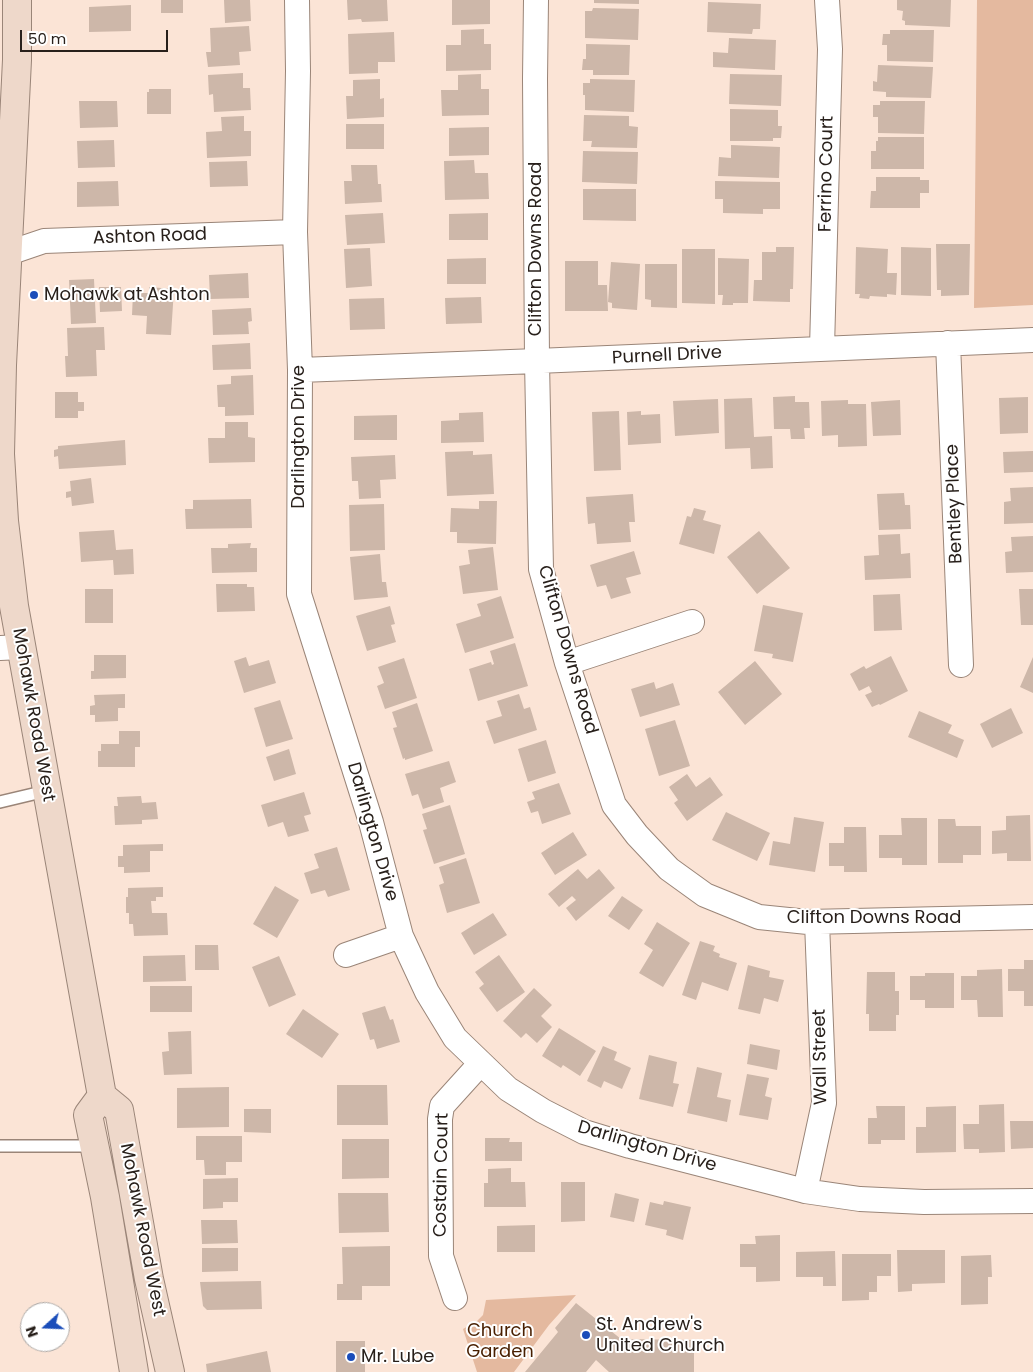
<!DOCTYPE html>
<style>
body{margin:0}
#map{position:relative;width:1033px;height:1372px;overflow:hidden;background:#fbe4d6;font-family:Poppins,sans-serif}
canvas{display:block}
.north{position:absolute;left:20px;top:1302px;width:50px;height:50px;box-sizing:border-box;background:#fff;border:1px solid #a9a6a4;border-radius:50%;rotate:250deg;font-size:14px;font-weight:700;line-height:20px;text-align:center;color:#28201b}
.north::after{content:'';display:block;margin:auto;width:18px;height:22px;background:#1a4dba;clip-path:polygon(50% 0,100% 100%,50% 72%,0 100%)}
.scale{position:absolute;left:20px;top:30px;width:148px;height:22px;box-sizing:border-box;border:2px solid #28201b;border-top:0;padding-left:6px;font-size:15px;line-height:18px;white-space:nowrap;color:#28201b;-webkit-text-stroke:4px #fff;paint-order:stroke}
</style>
<div id="map">
<canvas width="1033" height="1372"></canvas>
<div class="north">N</div>
<div class="scale">50 m</div>
</div>
<script>
const context = document.querySelector('canvas').getContext('2d');
context.lineJoin = 'round';
function fillPath(path, color) {
  context.fillStyle = color;
  context.fill(path, 'evenodd');
}
function toPath(rows) {
  const path = new Path2D();
  for (const r of rows) {
    path.moveTo(r[0], r[1]);
    for (let i = 2; i < r.length; i += 2) path.lineTo(r[i], r[i + 1]);
  }
  return path;
}
function strokePath(path, color, width, dash) {
  context.strokeStyle = color;
  context.lineWidth = width;
  context.lineCap = dash ? 'butt' : 'round';
  context.setLineDash(dash || []);
  context.stroke(path);
}
function drawText(font, color, halo, rows, align = 'center') {
  context.font = font + ' Poppins,sans-serif';
  context.lineWidth = 4;
  context.setLineDash([]);
  context.textBaseline = 'middle';
  context.strokeStyle = halo;
  context.fillStyle = color;
  for (const [text, x, y, turn = 0] of rows) {
    context.save();
    context.translate(x, y);
    context.rotate((+turn || 0) * Math.PI / 180);
    context.textAlign = isNaN(turn) ? turn : align;
    if (halo) context.strokeText(text, 0, 0);
    context.fillText(text, 0, 0);
    context.restore();
  }
}
const green = toPath([
 [977,0,1033,0,1033,305,974,308],
 [576,1295,549,1325,514,1372,477,1372,463,1329,477,1321,483,1315,486,1300]
]);
const building = toPath([
 [161,0,183,0,183,13,161,13],
 [224,0,250,0,251,21,225,23],
 [347,0,387,0,388,21,362,22,361,19,348,20],
 [452,0,490,0,490,24,452,25],
 [594,0,639,0,639,4,594,3],
 [897,0,951,0,950,27,905,25,905,21,902,20,903,11,897,10],
 [708,2,761,4,760,29,753,29,752,34,707,32],
 [131,5,131,31,89,32,89,7],
 [593,8,639,9,638,40,585,38,585,11,592,11],
 [249,26,251,51,239,52,240,65,208,67,206,52,211,52,210,28],
 [484,29,484,44,491,44,491,70,446,71,446,45,461,45,461,30],
 [890,30,934,30,933,62,887,61,887,45,882,45,883,34,890,34],
 [394,32,395,62,378,62,378,73,349,74,348,34],
 [729,38,776,40,775,70,713,67,713,52,728,53],
 [586,44,630,45,629,75,593,75,593,70,582,70,583,59,586,59],
 [878,65,933,67,931,98,886,97,886,92,873,91,873,81,877,82],
 [243,73,243,88,250,88,251,110,214,112,213,94,209,95,208,75],
 [481,74,481,89,489,89,489,115,442,116,441,90,458,90,458,75],
 [730,74,782,75,781,106,729,104],
 [380,79,380,99,384,98,384,117,347,119,346,96,353,96,353,80],
 [590,79,635,80,634,112,585,110,585,95,583,95,583,83,590,83],
 [149,89,171,89,171,114,147,114,147,92,149,92],
 [79,101,117,101,118,127,80,128],
 [880,101,925,101,924,134,878,133,878,117,873,117,873,105,880,105],
 [730,109,778,110,778,126,782,126,781,138,773,138,773,141,730,141],
 [584,115,629,116,629,126,638,127,637,148,591,147,592,141,583,141],
 [244,116,244,131,251,131,251,156,207,158,206,132,222,131,221,117],
 [346,124,384,124,384,149,346,149],
 [489,127,489,155,449,156,449,128],
 [878,137,924,137,924,169,871,169,871,151,876,151,876,141,878,141],
 [114,140,115,167,78,168,77,141],
 [731,145,780,147,779,178,718,176,719,157,731,158],
 [583,151,638,152,637,184,582,182],
 [474,160,475,173,488,173,489,199,445,200,444,161],
 [247,161,248,186,210,187,209,162],
 [351,165,377,165,378,184,381,184,382,202,345,204,344,181,352,181],
 [876,177,920,177,920,180,929,180,929,193,920,193,920,208,870,208,871,191,876,191],
 [118,181,119,206,77,207,77,182],
 [715,181,780,182,780,209,763,209,763,214,723,213,723,199,715,199],
 [583,189,636,189,636,221,583,220],
 [383,213,385,243,347,245,345,215],
 [488,213,488,240,449,240,449,214],
 [936,244,970,244,969,295,941,296,941,290,937,290],
 [776,247,794,247,793,289,790,289,790,302,753,301,754,280,762,280,762,252,776,252],
 [856,247,888,249,887,273,897,273,896,295,887,294,887,297,870,296,869,299,859,298,860,294,855,294],
 [901,247,931,248,931,296,901,295],
 [370,248,372,286,346,288,344,249],
 [682,249,715,249,715,304,682,303],
 [486,258,486,284,447,284,447,259],
 [718,258,749,259,748,303,733,303,733,305,722,305,723,295,718,295],
 [565,261,598,261,598,285,607,285,608,311,565,311],
 [611,262,640,264,637,310,612,308,612,303,608,302],
 [645,264,677,264,677,308,651,307,651,300,645,299],
 [248,273,249,298,210,299,209,275],
 [94,279,96,323,71,324,69,280],
 [99,287,121,287,122,311,100,312],
 [149,287,174,289,171,335,146,334,147,316,132,315,133,293,149,293],
 [481,297,482,323,446,324,445,298],
 [384,298,385,329,350,330,349,299],
 [251,308,252,321,248,322,249,334,213,335,212,310],
 [104,327,105,350,96,350,97,376,66,377,65,356,68,356,67,328],
 [250,343,251,369,213,370,212,345],
 [253,375,254,415,225,416,225,407,218,407,217,385,231,384,231,376],
 [55,392,78,392,78,402,84,402,84,411,78,411,78,418,55,418],
 [795,396,795,402,809,402,810,428,804,428,805,439,791,439,790,429,774,429,773,397],
 [1028,397,1028,433,1000,434,999,398],
 [752,398,754,437,772,436,773,468,751,469,750,448,725,449,724,399],
 [718,399,719,433,675,436,673,401],
 [848,400,848,404,866,404,867,446,838,447,838,435,822,436,821,401],
 [900,400,901,435,873,436,871,402],
 [619,411,621,470,594,471,592,412],
 [641,411,641,415,660,414,661,443,628,445,627,412],
 [483,412,484,442,441,443,441,421,459,420,459,413],
 [397,415,397,440,354,440,354,416],
 [225,422,248,422,248,437,255,438,255,462,209,463,208,438,225,438],
 [125,440,126,465,59,469,58,456,54,457,54,450,58,449,58,446],
 [473,451,473,455,492,454,494,494,447,496,445,452],
 [1033,451,1033,472,1004,473,1003,452],
 [395,455,396,479,380,480,381,498,359,499,358,481,352,481,351,457],
 [91,478,94,503,72,506,71,497,66,498,66,492,71,491,70,481],
 [1033,487,1033,523,1004,524,1004,502,1011,501,1010,488],
 [904,493,905,505,910,505,911,529,879,530,877,494],
 [633,494,635,522,629,522,631,542,597,544,595,523,588,524,586,497],
 [251,499,252,528,186,529,185,509,193,509,193,500],
 [479,501,497,501,496,544,457,543,457,532,450,532,451,508,479,509],
 [384,504,385,550,350,551,349,505],
 [694,508,706,511,703,520,721,525,714,554,679,544,687,516,691,517],
 [114,530,116,550,133,549,134,574,114,575,113,560,81,562,79,532],
 [759,531,790,568,757,594,727,557],
 [900,534,901,554,910,553,911,578,865,580,864,556,879,555,878,535],
 [1033,536,1033,572,1006,573,1005,552,1012,551,1011,537],
 [251,543,250,548,257,548,257,572,212,573,211,548,228,548,228,544],
 [493,547,498,590,463,594,459,566,470,564,468,550],
 [634,551,641,574,626,578,631,593,611,599,606,585,597,587,590,565],
 [380,554,382,582,386,582,388,597,354,600,350,557],
 [216,584,247,584,247,587,254,587,255,611,217,612],
 [85,589,113,589,113,623,85,623],
 [1019,589,1033,589,1033,625,1021,625],
 [900,594,902,630,874,631,873,595],
 [501,596,514,638,465,653,456,624,481,616,477,604],
 [763,605,803,613,793,662,772,658,773,654,754,651],
 [390,606,395,624,391,625,396,642,367,651,356,616],
 [515,643,528,686,478,701,469,669,491,662,492,665,494,664,490,651],
 [94,655,126,655,126,678,91,679,91,671,94,671],
 [891,656,908,691,880,705,879,704,872,707,865,695,872,692,869,686,859,691,850,674,864,666,866,669],
 [246,657,249,666,269,660,276,683,244,693,234,661],
 [1033,657,1033,693,1020,687],
 [404,658,417,698,385,709,377,686,384,683,378,667],
 [755,661,782,694,745,725,718,692],
 [654,682,656,689,673,683,680,705,640,717,631,689],
 [125,694,125,708,118,708,118,721,95,722,95,715,90,715,90,706,95,705,94,695],
 [519,694,524,709,530,707,537,730,494,744,486,721,502,716,497,701],
 [280,700,293,739,266,747,254,708],
 [417,703,433,751,405,760,405,758,403,759,393,728,397,727,392,712],
 [1011,708,1023,733,992,748,980,724],
 [919,711,952,725,948,733,964,740,957,758,908,737],
 [675,720,690,766,659,776,645,729],
 [119,731,140,731,140,747,135,747,135,767,98,767,98,751,101,751,101,744,119,744],
 [546,740,556,773,528,782,518,749],
 [289,749,296,774,274,781,266,757],
 [449,761,456,782,440,788,444,802,423,809,418,794,412,796,405,774],
 [687,774,696,787,710,777,723,795,687,821,674,803,678,800,669,787],
 [559,783,571,814,542,824,538,811,531,813,527,802,535,799,532,792],
 [304,792,311,814,304,816,309,831,288,837,283,822,268,827,261,805],
 [141,796,142,803,156,802,158,819,142,820,142,824,115,825,114,806,118,806,117,797],
 [450,805,465,854,434,864,423,830,427,829,422,814],
 [726,812,770,833,757,861,712,840],
 [1030,815,1031,861,1007,861,1007,853,992,854,992,831,1006,830,1006,816],
 [794,817,824,822,815,872,769,865,773,841,790,844],
 [901,818,927,818,927,865,902,865,902,858,879,858,879,835,902,835],
 [938,819,955,819,956,826,981,826,981,855,963,855,963,863,938,863],
 [844,827,866,827,867,872,844,872,844,866,829,866,829,843,844,843],
 [573,832,587,855,555,875,541,853],
 [163,844,163,851,150,851,150,872,124,873,124,867,118,867,118,856,123,856,123,845],
 [337,847,350,890,328,897,325,890,311,894,304,873,319,868,314,854],
 [466,858,480,903,447,913,439,885,444,883,439,867],
 [578,869,587,879,599,869,615,888,576,921,566,908,576,900,572,896,559,907,548,894],
 [275,886,299,900,277,938,253,924],
 [163,887,163,897,156,897,156,901,151,901,152,913,167,913,168,935,134,936,133,924,129,924,129,913,126,913,126,897,128,897,128,888],
 [622,896,643,910,629,930,608,916],
 [493,913,507,935,474,955,461,933],
 [657,922,690,943,663,987,639,973,653,950,644,944],
 [700,941,715,946,713,951,720,954,719,957,737,963,728,991,702,982,696,1000,682,995],
 [195,945,218,945,219,970,195,970],
 [185,955,186,981,143,982,143,956],
 [499,955,525,992,497,1012,479,988,484,984,475,972],
 [279,956,296,995,269,1007,252,967],
 [1024,960,1033,960,1033,1006,1024,1006,1024,991,1008,991,1008,969,1024,969],
 [748,965,770,971,769,977,784,980,778,1002,764,998,760,1014,738,1009],
 [1002,969,1003,1017,978,1017,977,1000,961,1000,961,976,977,976,977,970],
 [867,972,895,972,895,991,899,991,899,1015,896,1015,896,1031,869,1031,869,1014,866,1014],
 [925,973,954,973,954,1008,925,1008,925,1000,910,1000,910,976,925,976],
 [150,986,192,986,192,1012,150,1012],
 [534,988,552,1005,541,1016,552,1027,537,1043,526,1033,521,1038,503,1021],
 [385,1006,390,1020,393,1019,400,1042,377,1049,374,1039,370,1040,362,1013],
 [303,1009,339,1034,322,1058,286,1034],
 [559,1028,596,1051,580,1076,563,1065,561,1068,542,1056],
 [191,1031,192,1074,164,1075,162,1052,169,1051,168,1032],
 [750,1044,780,1050,777,1070,747,1064],
 [603,1046,617,1052,614,1060,631,1068,622,1089,604,1081,601,1088,587,1081],
 [649,1055,677,1062,673,1083,679,1084,673,1107,639,1099],
 [697,1067,722,1073,717,1097,731,1100,727,1122,687,1113],
 [747,1074,769,1078,765,1096,772,1098,768,1120,739,1115],
 [337,1085,387,1085,388,1125,337,1125],
 [229,1087,229,1127,177,1128,177,1088],
 [1004,1104,1005,1152,979,1153,979,1149,964,1149,963,1124,979,1124,979,1105],
 [876,1106,905,1106,905,1140,881,1140,881,1144,868,1144,868,1118,877,1118],
 [956,1106,956,1152,916,1153,916,1127,926,1127,926,1107],
 [244,1109,271,1109,271,1133,244,1132],
 [1010,1121,1033,1121,1033,1148,1011,1149],
 [196,1136,242,1136,242,1162,226,1162,226,1175,205,1175,204,1160,196,1160],
 [485,1138,510,1138,509,1142,522,1142,522,1161,485,1161],
 [342,1139,389,1139,389,1178,342,1179],
 [511,1168,511,1182,525,1182,526,1207,484,1207,484,1183,488,1183,488,1169],
 [238,1178,238,1202,223,1202,223,1208,203,1209,203,1179],
 [561,1182,585,1182,585,1221,561,1222],
 [338,1193,388,1193,389,1232,339,1233],
 [615,1193,639,1199,634,1222,610,1217],
 [664,1201,691,1207,683,1240,666,1235,667,1230,645,1225,650,1202,663,1205],
 [201,1220,237,1220,238,1243,202,1244],
 [535,1225,535,1252,497,1252,497,1226],
 [780,1235,780,1281,756,1282,756,1267,740,1267,740,1244,756,1244,755,1236],
 [390,1246,390,1286,362,1286,362,1300,337,1300,337,1284,343,1284,342,1247],
 [202,1248,238,1248,238,1271,202,1272],
 [897,1250,945,1250,945,1283,912,1284,912,1291,898,1292],
 [835,1251,836,1286,823,1286,823,1277,796,1277,796,1252],
 [842,1254,891,1254,891,1276,877,1276,877,1292,869,1292,869,1300,842,1301],
 [991,1255,992,1277,988,1277,988,1304,961,1305,961,1256],
 [261,1281,262,1309,207,1310,203,1306,200,1282],
 [576,1303,621,1339,694,1340,694,1372,609,1372,596,1360,586,1372,525,1372,558,1332,555,1328],
 [336,1341,365,1341,365,1372,336,1372],
 [267,1351,271,1372,207,1372,206,1364]
]);
const lane = toPath([
 [0,802,46,791],
 [0,1146,94,1146]
]);
const street = toPath([
 [297,0,298,71,295,232,300,370,299,594,371,822,401,936,427,992,455,1038,508,1089,543,1111,584,1132,630,1146,805,1191,860,1199,924,1202,1033,1201],
 [536,0,535,79,537,361,541,569,567,663,614,805,637,835,669,869,705,895,759,917,808,922,1033,917],
 [0,256,44,241,295,232],
 [948,343,961,665],
 [822,348,830,49,827,0],
 [300,370,537,361,1033,340],
 [0,648,21,647],
 [567,663,692,622],
 [346,955,401,936],
 [805,1191,824,1103,817,922],
 [455,1298,441,1256,440,1119,442,1106,480,1064]
]);
const secondary = toPath([
 [17,0,17,60,2,365,0,454,4,521,14,606,102,1096,119,1110,149,1279,170,1372],
 [102,1096,88,1115,105,1197,134,1372]
]);
const markers = [
 [34,295,5,"#1a4dba"],
 [586,1335,5,"#1a4dba"],
 [351,1357,5,"#1a4dba"]
];
const streetNames = [
 ["Ferrino Court",827,174,-89],
 ["Ashton Road",150,237,-2],
 ["Clifton Downs Road",536,249,-90],
 ["Purnell Drive",667,356,-3],
 ["Darlington Drive",299,437,-90],
 ["Bentley Place",955,504,-92],
 ["Clifton Downs Road",567,650,74],
 ["Mohawk Road West",33,715,80],
 ["Darlington Drive",372,832,74],
 ["Clifton Downs Road",874,918],
 ["Wall Street",821,1057,-91],
 ["Darlington Drive",647,1147,16],
 ["Costain Court",442,1175,-89],
 ["Mohawk Road West",142,1230,79]
];
const poiNames = [
 ["Mohawk at Ashton",44,295],
 ["St. Andrew's",596,1325],
 ["United Church",596,1346],
 ["Mr. Lube",361,1357]
];
const parkNames = [
 ["Church",500,1331],
 ["Garden",500,1352]
];
fillPath(green, '#e4b99f');
fillPath(building, '#cdb7a9');
strokePath(lane, '#9a8578', 14);
strokePath(street, '#9a8578', 26);
strokePath(secondary, '#9a8578', 30);
strokePath(lane, '#fff', 11);
strokePath(street, '#fff', 24);
strokePath(secondary, '#eed8ca', 28);
for (const [x, y, r, color] of markers) {
  const dot = new Path2D();
  dot.arc(x, y, r, 0, 2 * Math.PI);
  context.fillStyle = color;
  context.fill(dot);
  strokePath(dot, '#fff', 2);
}
drawText('18px', '#28201b', '#fff', streetNames);
drawText('18px', '#28201b', '#fff', poiNames, 'left');
drawText('18px', '#481f00', '#fff', parkNames);
</script>
